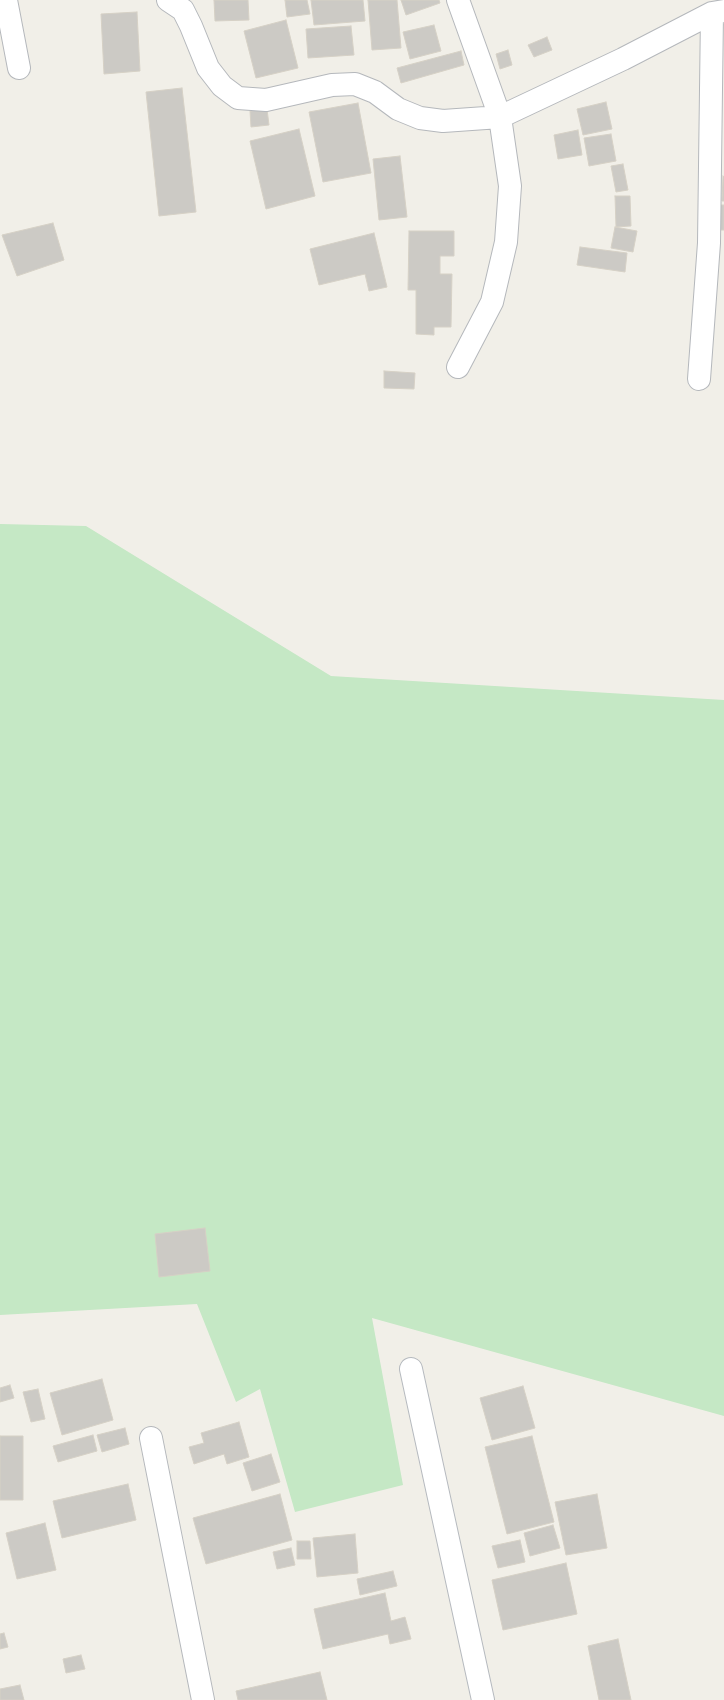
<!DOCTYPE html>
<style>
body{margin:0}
canvas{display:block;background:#f1efe8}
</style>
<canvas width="724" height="1700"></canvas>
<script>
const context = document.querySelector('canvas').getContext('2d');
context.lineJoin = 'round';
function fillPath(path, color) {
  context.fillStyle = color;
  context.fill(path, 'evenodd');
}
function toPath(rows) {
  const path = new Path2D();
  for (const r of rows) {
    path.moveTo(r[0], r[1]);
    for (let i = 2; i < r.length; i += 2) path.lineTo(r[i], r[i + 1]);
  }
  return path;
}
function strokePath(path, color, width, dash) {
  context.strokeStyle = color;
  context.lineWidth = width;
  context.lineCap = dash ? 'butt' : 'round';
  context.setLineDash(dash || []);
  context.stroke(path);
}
const green = toPath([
 [0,524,86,526,331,676,724,700,724,1416,372,1318,403,1485,295,1512,260,1389,236,1402,197,1304,0,1315]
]);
const building = toPath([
 [214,0,248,0,249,20,215,21,214,0],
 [285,0,307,0,310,14,287,17,285,0],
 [311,0,363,0,365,21,314,25,311,0],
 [368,0,397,0,401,48,372,50,368,0],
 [401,0,439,0,440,3,406,15,401,0],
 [137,12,140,71,104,74,101,14,137,12],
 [286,20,298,68,256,78,244,31,286,20],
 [434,25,441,51,410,59,403,32,434,25],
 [351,26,354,55,308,58,306,29,351,26],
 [547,37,552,50,534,57,528,45,547,37],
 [508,50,512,65,500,69,496,54,508,50],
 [461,51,464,65,401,83,397,68,461,51],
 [182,88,196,212,159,216,146,92,182,88],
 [606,102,612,129,583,135,577,109,606,102],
 [358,103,371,173,323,182,309,112,358,103],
 [267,109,269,125,251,127,250,111,267,109],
 [299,129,315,196,266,209,250,141,299,129],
 [578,130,582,155,558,159,554,135,578,130],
 [611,134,616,161,589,166,584,138,611,134],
 [400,156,407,217,379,220,373,159,400,156],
 [623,164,628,190,616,192,611,166,623,164],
 [723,176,724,177,724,201,722,201,723,176],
 [615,196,630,196,631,226,616,227,615,196],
 [720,205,724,205,724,230,720,230,720,205],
 [53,223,64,260,17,276,2,235,53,223],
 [615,227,637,231,633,252,611,248,615,227],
 [409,231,454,231,454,256,440,256,440,274,452,274,451,327,434,327,434,335,416,334,416,290,408,290,409,231],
 [374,233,387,287,369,291,365,274,319,285,310,249,374,233],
 [580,247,627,253,625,272,577,265,580,247],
 [384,371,415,373,414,389,384,388,384,371],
 [205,1228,210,1271,159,1277,155,1234,205,1228],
 [102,1379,113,1420,62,1435,50,1393,102,1379],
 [10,1385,14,1398,0,1402,0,1388,10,1385],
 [523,1386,535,1428,492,1440,480,1398,523,1386],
 [38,1389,45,1419,31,1422,23,1392,38,1389],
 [239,1422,249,1457,227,1464,224,1454,194,1464,189,1447,204,1443,201,1433,239,1422],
 [125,1428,129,1444,102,1452,97,1435,125,1428],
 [93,1435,97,1451,58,1462,53,1446,93,1435],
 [0,1436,23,1436,23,1500,0,1500,0,1436],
 [532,1436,554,1522,507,1534,485,1447,532,1436],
 [271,1454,280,1482,252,1491,243,1463,271,1454],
 [128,1484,136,1520,62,1538,53,1501,128,1484],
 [280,1494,292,1540,206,1564,193,1518,280,1494],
 [597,1494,607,1548,566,1555,555,1502,597,1494],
 [45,1523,56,1570,17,1579,6,1533,45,1523],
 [553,1525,560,1548,530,1556,524,1533,553,1525],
 [355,1534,358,1573,317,1577,313,1538,355,1534],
 [520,1540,525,1562,498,1568,492,1546,520,1540],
 [297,1541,310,1541,311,1559,297,1559,297,1541],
 [291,1548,295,1565,277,1569,273,1552,291,1548],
 [566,1563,577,1614,503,1630,492,1580,566,1563],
 [393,1571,397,1586,360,1595,357,1579,393,1571],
 [385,1593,391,1621,405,1617,411,1639,390,1644,388,1634,323,1649,314,1609,385,1593],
 [4,1633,8,1647,0,1649,0,1634,4,1633],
 [618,1639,631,1700,599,1700,588,1646,618,1639],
 [81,1655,85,1669,66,1673,63,1659,81,1655],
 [320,1672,327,1700,238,1700,236,1691,320,1672],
 [20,1685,24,1700,0,1700,0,1689,20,1685]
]);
const street = toPath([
 [6,0,19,68],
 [168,0,183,10,191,26,208,68,222,86,238,98,266,100,332,85,355,84,375,92,398,109,420,118,443,121,500,117,623,59,712,13,724,11],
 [458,367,492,302,506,242,510,186,500,117,458,0],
 [699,379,709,243,712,13],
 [151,1438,203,1700]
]);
const secondary = toPath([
 [411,1369,483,1700]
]);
fillPath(green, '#c5e8c5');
fillPath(building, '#cccac5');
strokePath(building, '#d6d1c6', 1);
strokePath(street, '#b5b8bc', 24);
strokePath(secondary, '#b6babf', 24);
strokePath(street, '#fff', 22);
strokePath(secondary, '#fff', 22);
</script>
